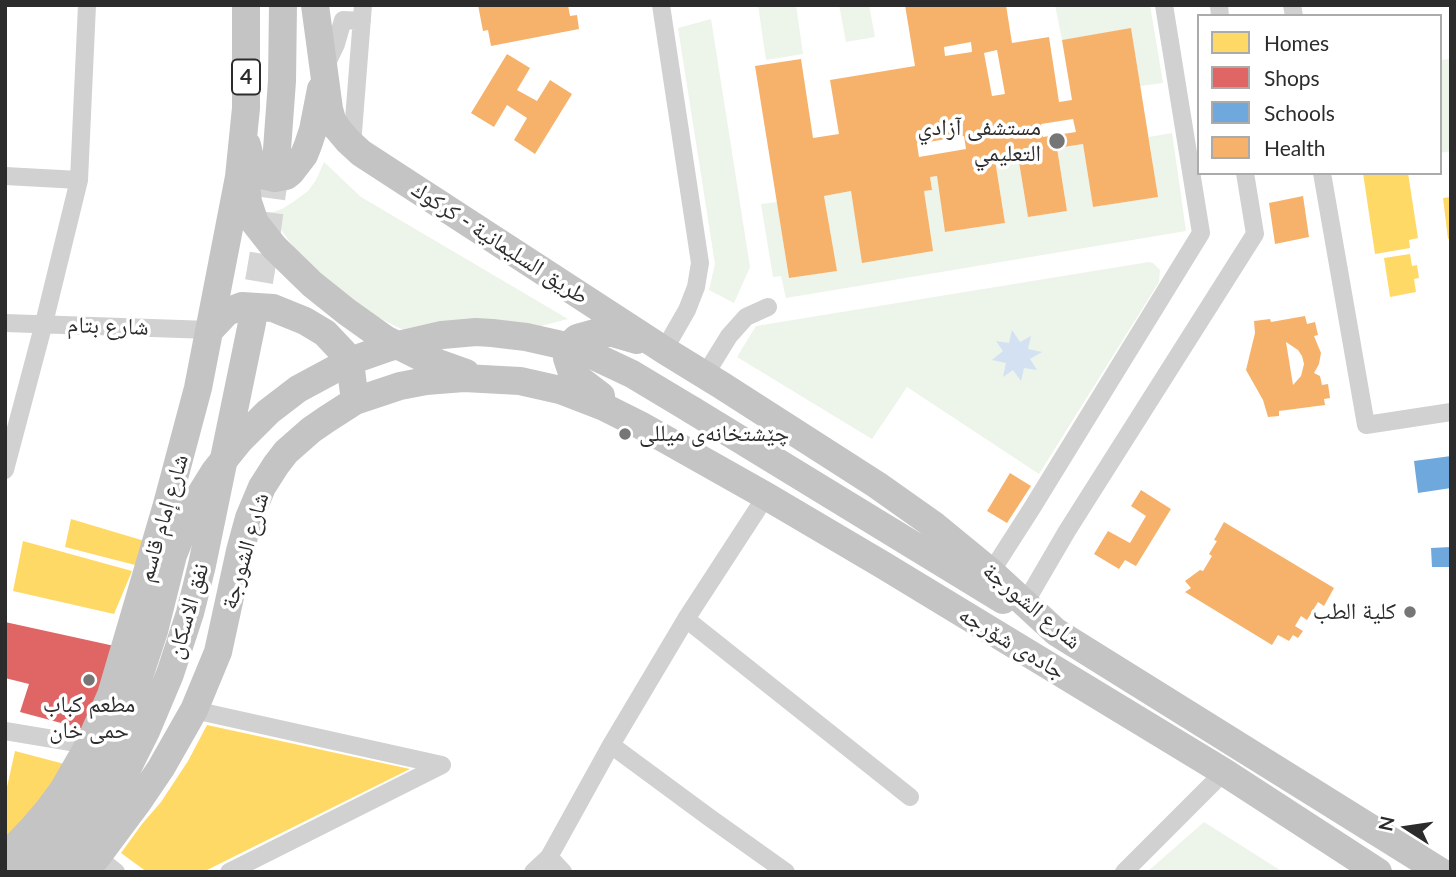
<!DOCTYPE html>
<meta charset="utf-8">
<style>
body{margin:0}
#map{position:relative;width:1456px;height:877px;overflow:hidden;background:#fff;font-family:Lato,sans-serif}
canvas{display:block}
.frame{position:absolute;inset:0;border:7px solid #2c2c2c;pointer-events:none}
.legend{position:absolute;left:1197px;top:14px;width:245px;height:161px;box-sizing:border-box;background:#fff;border:2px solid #ababab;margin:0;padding:9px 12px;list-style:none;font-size:21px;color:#2c2c2c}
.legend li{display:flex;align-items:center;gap:14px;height:35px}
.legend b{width:35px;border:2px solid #ababab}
.north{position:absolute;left:1372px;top:793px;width:70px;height:70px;-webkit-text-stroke:5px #fff;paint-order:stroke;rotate:282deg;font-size:19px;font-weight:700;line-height:28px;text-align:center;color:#2c2c2c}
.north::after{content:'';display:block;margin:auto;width:24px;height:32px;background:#2c2c2c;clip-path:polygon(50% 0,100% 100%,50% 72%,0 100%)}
</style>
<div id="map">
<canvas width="1456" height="877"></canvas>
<div class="frame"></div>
<ul class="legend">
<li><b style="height:19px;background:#ffd966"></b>Homes</li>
<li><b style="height:19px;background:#e06666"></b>Shops</li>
<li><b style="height:19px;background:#6fa8dc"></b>Schools</li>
<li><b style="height:19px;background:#f6b26b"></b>Health</li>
</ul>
<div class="north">N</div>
</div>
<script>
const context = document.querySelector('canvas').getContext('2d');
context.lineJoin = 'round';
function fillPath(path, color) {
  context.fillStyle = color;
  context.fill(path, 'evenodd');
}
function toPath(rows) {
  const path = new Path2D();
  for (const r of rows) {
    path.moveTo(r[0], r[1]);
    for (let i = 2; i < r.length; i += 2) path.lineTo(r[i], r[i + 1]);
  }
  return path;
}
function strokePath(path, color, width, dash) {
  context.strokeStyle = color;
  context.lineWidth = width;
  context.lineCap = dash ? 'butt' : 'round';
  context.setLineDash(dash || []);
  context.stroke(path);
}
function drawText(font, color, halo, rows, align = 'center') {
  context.font = font + ' Lato,"Noto Naskh Arabic",sans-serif';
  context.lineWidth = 7;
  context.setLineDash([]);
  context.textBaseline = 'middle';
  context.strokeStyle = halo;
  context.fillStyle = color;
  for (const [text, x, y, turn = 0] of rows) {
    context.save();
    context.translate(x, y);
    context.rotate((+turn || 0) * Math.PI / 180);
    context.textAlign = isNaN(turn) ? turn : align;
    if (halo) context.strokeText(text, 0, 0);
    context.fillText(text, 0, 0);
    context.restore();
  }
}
const green = toPath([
 [758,5,796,5,803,54,766,60],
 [839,5,869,5,875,37,846,42],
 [1055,5,1150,5,1163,83,1140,86,1131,29,1062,40],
 [711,19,750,267,734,303,709,290,715,264,678,28],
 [1451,59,1451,151,1440,153,1440,60],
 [1172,133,1186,231,786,298,781,276,773,277,761,204,777,202,789,278,836,271,824,196,851,191,863,262,932,251,924,191,932,190,930,177,937,176,946,232,1005,223,995,160,1018,156,1028,217,1067,211,1057,148,1083,144,1093,207,1157,197,1149,137],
 [324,162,361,197,568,319,529,329,405,331,366,311,300,256,269,213,282,209,296,200,308,191,316,180],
 [1149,262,1153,263,1160,270,1159,282,1039,474,907,387,872,439,737,357,756,326],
 [1204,822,1283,872,1147,872]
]);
const water = toPath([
 [1012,330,1020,342,1031,336,1028,349,1042,352,1030,359,1037,370,1024,368,1021,381,1013,370,1003,377,1006,363,992,360,1003,351,996,341,1009,343]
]);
const homes = toPath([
 [1363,173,1398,173,1398,175,1408,173,1418,238,1409,240,1410,248,1375,254],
 [1451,197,1451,238,1448,239,1443,198],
 [1410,254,1412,266,1417,265,1419,278,1414,279,1416,292,1390,297,1384,258],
 [71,519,148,542,139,566,65,547],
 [23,541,132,571,114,614,13,591],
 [207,725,410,769,203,872,147,872,121,853,142,824,161,802,188,761],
 [15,751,72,766,5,847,5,796]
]);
const shops = toPath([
 [5,622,119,647,91,731,20,712,29,684,5,678]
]);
const schools = toPath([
 [1451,456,1451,488,1418,493,1414,461],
 [1451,547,1451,567,1432,567,1431,548]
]);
const health = toPath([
 [478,5,568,5,570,16,577,15,579,29,491,46,488,30,483,31],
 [905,5,1006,5,1012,43,1049,37,1059,102,1072,100,1062,40,1131,28,1158,197,1093,207,1083,144,1057,148,1067,211,1028,217,1018,156,995,160,1005,223,945,232,937,176,930,177,932,190,924,191,933,251,862,263,851,191,824,196,837,271,789,278,755,66,801,59,813,138,839,134,830,80,915,66],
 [971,42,972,52,945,56,944,47],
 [997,50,1005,94,992,96,984,53],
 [1073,119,1076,132,1043,137,1041,124],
 [964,136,966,149,919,157,917,144],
 [507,54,530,68,517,90,537,101,550,80,572,94,535,154,514,140,527,118,507,105,494,127,471,113],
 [1303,196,1309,237,1275,244,1269,203],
 [1305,316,1307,324,1315,322,1318,335,1314,336,1321,353,1319,364,1314,373,1320,376,1322,385,1328,384,1330,398,1324,399,1325,405,1279,411,1279,416,1268,417,1263,400,1246,370,1255,333,1254,321,1270,319,1271,322],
 [1286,342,1298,350,1302,356,1304,364,1301,376,1293,385],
 [1010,473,1031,486,1007,523,987,511],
 [1141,490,1171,509,1136,566,1125,560,1119,569,1094,554,1108,531,1130,543,1146,516,1131,506],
 [1224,522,1334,588,1324,606,1318,602,1307,620,1301,616,1295,626,1303,631,1298,638,1293,635,1289,641,1278,635,1272,645,1185,592,1191,588,1185,581,1200,570,1203,571,1212,556,1209,554,1217,541,1214,540]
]);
const primaryTunnel = toPath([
 [252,323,264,252,276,163]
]);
const street = toPath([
 [661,5,700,263,696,287,687,310,664,350],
 [1219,5,1220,16],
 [1292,5,1294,16],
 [325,67,336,44,343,20,362,21],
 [352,145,363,5],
 [1322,173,1366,425,1451,412],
 [5,176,79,180],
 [5,323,210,330],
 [705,375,729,336,746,317,768,307],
 [5,470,44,323,79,180,87,5],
 [991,572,1032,508,1201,233,1164,5],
 [1025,603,1067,531,1255,234,1245,173],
 [686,619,910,797],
 [194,710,442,765],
 [5,731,89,745],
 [611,745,710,818,786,872],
 [97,857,116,872],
 [549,857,563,872],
 [229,872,442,765],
 [533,872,549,857,611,745,686,619,766,496],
 [1124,872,1224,772]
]);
const primary = toPath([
 [315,5,329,109,332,120,337,128,348,141,361,153,664,350,721,385,877,485,935,526,991,572,1056,632,1441,872],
 [247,145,251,162,255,170,262,175,275,178,286,176,291,172,304,155,308,145,313,130,321,89],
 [276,163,282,81,283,5],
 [245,178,248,202,255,223,274,247,312,284,347,312,385,339,421,357,466,373],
 [210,330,227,312,242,306,273,308,305,321,325,333,343,352,351,370,355,401],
 [601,396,580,380,571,370,567,358,570,345,577,338,595,333,613,333,637,340],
 [692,410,1003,600],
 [5,857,31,830,49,809,63,790,89,745,111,695,166,508,198,388,239,177,246,108,246,5],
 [18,872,44,851,72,819],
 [56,872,86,837,118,787,146,731,170,674,190,613,202,565,252,323],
 [83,872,97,857,138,802,161,768,194,710,218,652,240,551,249,518,262,487,276,465,286,452,311,430,327,419,355,401,400,386,426,381,464,378,520,381,560,390,604,407,640,425,766,496,883,565,1224,772,1378,872]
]);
const primaryBridge = toPath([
 [72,819,103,766,132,698,154,631,173,555,192,508,215,471,240,440,268,412,298,389,350,361,390,347,442,335,476,332,492,333,526,337,579,349,632,374,692,410]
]);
const markers = [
 [1057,141,9,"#767676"],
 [625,434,7,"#767676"],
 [1410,612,7,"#767676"],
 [89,680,7,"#767676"]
];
const shields = [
 [246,77,28]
];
const shieldNames = [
 ["4",246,77]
];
const poiNames = [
 ["مستشفى آزادي",1041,128],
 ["التعليمي",1041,154],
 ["چێشتخانەی میللی",639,434,"left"],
 ["كلية الطب",1396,612],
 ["مطعم كباب",89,705,"center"],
 ["حمى خان",89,731,"center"]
];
const streetNames = [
 ["طريق السليمانية - كركوك",500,243,33],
 ["شارع بتام",108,326,2],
 ["شارع إمام قاسم",163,518,-74],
 ["شارع الشورجة",245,551,-74],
 ["شارع الشورجة",1032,606,40],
 ["نفق الاسكان",188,611,-74],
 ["جادەی شۆرجە",1012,643,31]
];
fillPath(green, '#edf4e9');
fillPath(water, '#d4e1f2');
fillPath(homes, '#ffd966');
fillPath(shops, '#e06666');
fillPath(schools, '#6fa8dc');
fillPath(health, '#f6b26b');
strokePath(primaryTunnel, '#d5d5d5', 28, [28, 14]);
strokePath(street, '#d1d1d1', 18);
strokePath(primary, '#c4c4c4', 28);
strokePath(primaryBridge, '#c4c4c4', 28);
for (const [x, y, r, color] of markers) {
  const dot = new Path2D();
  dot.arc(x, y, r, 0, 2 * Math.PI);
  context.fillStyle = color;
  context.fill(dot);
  strokePath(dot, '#fff', 2.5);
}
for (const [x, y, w] of shields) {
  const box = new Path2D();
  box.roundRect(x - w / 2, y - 17.5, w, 35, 5);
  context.fillStyle = '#fff';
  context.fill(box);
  strokePath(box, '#2c2c2c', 2);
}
drawText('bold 21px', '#2c2c2c', null, shieldNames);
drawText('23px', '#2c2c2c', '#fff', poiNames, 'right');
drawText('23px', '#2c2c2c', '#fff', streetNames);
</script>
